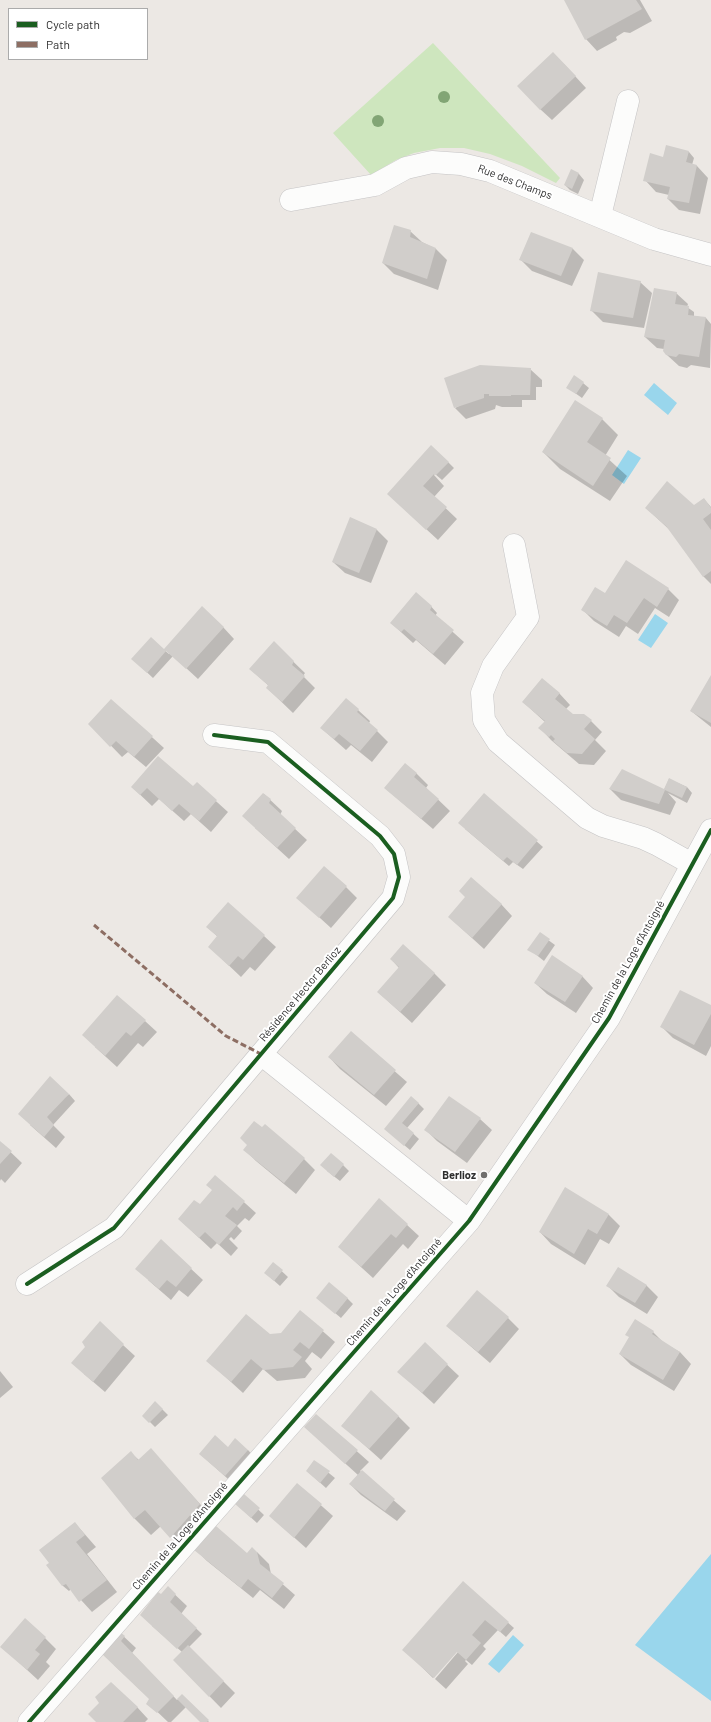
<!DOCTYPE html>
<meta charset="utf-8">
<style>
body{margin:0}
#map{position:relative;width:711px;height:1722px;overflow:hidden;background:#ece8e4;font-family:Barlow,sans-serif}
canvas{display:block}
.legend{position:absolute;left:8px;top:8px;width:140px;height:52px;box-sizing:border-box;background:#fff;border:1px solid #ababab;margin:0;padding:5px 7px;list-style:none;font-size:12px;color:#2e2e2e}
.legend li{display:flex;align-items:center;gap:8px;height:20px}
.legend b{width:20px;border:1px solid #ababab}
</style>
<div id="map">
<canvas width="711" height="1722"></canvas>
<ul class="legend">
<li><b style="height:5px;background:#1b5e20"></b>Cycle path</li>
<li><b style="height:5px;background:#8d6e63"></b>Path</li>
</ul>
</div>
<script>
const context = document.querySelector('canvas').getContext('2d');
context.lineJoin = 'round';
function fillPath(path, color) {
  context.fillStyle = color;
  context.fill(path, 'evenodd');
}
function toPath(rows) {
  const path = new Path2D();
  for (const r of rows) {
    path.moveTo(r[0], r[1]);
    for (let i = 2; i < r.length; i += 2) path.lineTo(r[i], r[i + 1]);
  }
  return path;
}
function strokePath(path, color, width, dash) {
  context.strokeStyle = color;
  context.lineWidth = width;
  context.lineCap = dash ? 'butt' : 'round';
  context.setLineDash(dash || []);
  context.stroke(path);
}
function drawText(font, color, halo, rows, align = 'center') {
  context.font = font + ' Barlow,sans-serif';
  context.lineWidth = 4;
  context.setLineDash([]);
  context.textBaseline = 'middle';
  context.strokeStyle = halo;
  context.fillStyle = color;
  for (const [text, x, y, turn = 0] of rows) {
    context.save();
    context.translate(x, y);
    context.rotate((+turn || 0) * Math.PI / 180);
    context.textAlign = isNaN(turn) ? turn : align;
    if (halo) context.strokeText(text, 0, 0);
    context.fillText(text, 0, 0);
    context.restore();
  }
}
const green = toPath([
 [433,43,560,178,556,183,522,166,490,154,464,148,440,148,414,153,396,160,371,175,333,133]
]);
const water = toPath([
 [654,383,677,403,668,415,644,395],
 [628,450,641,458,624,484,612,475],
 [655,614,668,623,651,648,638,640],
 [711,1554,711,1701,635,1645],
 [513,1635,524,1645,499,1673,488,1664]
]);
const shadow = toPath([
 [565,0,640,0,652,21,630,33,624,32,616,37,617,40,597,51,586,39],
 [564,64,586,88,552,120,540,109],
 [667,147,689,152,694,158,692,165,697,166,708,178,700,214,679,210,668,199,669,195,656,192,645,180,664,158],
 [571,171,579,174,584,180,578,194,570,190,565,185],
 [410,231,422,242,436,249,447,260,438,290,394,274,383,263],
 [532,233,573,249,584,260,572,286,532,271,520,259],
 [640,282,652,293,644,328,603,322,591,310],
 [676,293,688,304,687,307,694,312,694,316,706,318,711,324,710,368,691,365,687,368,679,366,667,355,664,349,657,348,645,337],
 [530,369,542,380,542,387,536,387,536,400,522,400,522,407,502,407,496,405,495,409,466,419,455,408],
 [583,383,589,388,582,398,568,388],
 [602,419,618,435,605,456,627,476,610,501,560,469,543,452],
 [448,462,454,468,442,480,435,474,434,475,444,486,434,497,457,519,438,540,388,494],
 [704,499,711,507,711,584,703,576,673,533,646,508,694,506],
 [351,518,377,530,388,541,371,583,345,573,333,562],
 [668,589,679,600,669,617,655,608,638,634,626,626,619,637,594,621,583,610,605,595],
 [428,603,437,613,435,616,464,642,445,665,416,640,413,643,391,623],
 [223,627,234,639,198,679,173,656,153,678,138,664,151,639,169,654],
 [274,643,305,673,303,676,315,688,293,713,267,688,269,686,250,669],
 [711,677,711,727,691,711],
 [559,693,570,705,566,709,573,715,591,721,602,732,595,740,606,751,594,765,579,764,551,740,540,728,545,722,523,702],
 [346,699,370,721,369,723,388,742,372,762,351,745,346,750,321,728],
 [111,700,164,748,146,767,128,752,122,757,90,724],
 [416,773,428,785,426,788,450,811,433,829,385,788],
 [669,779,687,787,692,793,687,803,668,793,676,802,670,815,621,800,610,789,664,790],
 [197,784,228,812,211,832,191,814,184,821,159,799,152,806,132,787,193,787],
 [264,794,282,811,280,815,307,840,289,859,255,828],
 [484,795,543,847,523,869,513,862,509,866,465,829],
 [346,887,357,898,331,928,298,898],
 [228,903,276,947,255,971,250,967,241,977,221,958,218,937,207,927],
 [501,904,512,916,484,949,449,917],
 [540,934,555,945,544,961,529,949],
 [391,959,434,973,446,985,412,1023,378,992,399,968],
 [582,976,593,988,576,1013,547,994,535,983],
 [711,1007,711,1046,706,1056,673,1038,661,1026],
 [145,1021,157,1032,143,1047,138,1043,117,1067,95,1047],
 [351,1033,407,1082,386,1106,340,1069,329,1057],
 [69,1094,75,1101,53,1125,65,1137,56,1148,30,1125],
 [418,1103,424,1109,407,1128,419,1139,410,1150,391,1134],
 [480,1119,492,1130,467,1163,437,1141,426,1130],
 [0,1142,22,1163,5,1183,1,1179,0,1181],
 [245,1150,304,1159,315,1170,296,1194,256,1161],
 [343,1165,349,1171,340,1181,327,1171],
 [215,1176,256,1213,249,1221,245,1218,237,1226,242,1231,234,1240,231,1237,229,1239,238,1248,231,1256,217,1243,211,1249,179,1219,200,1206,213,1190],
 [566,1189,609,1215,620,1226,609,1244,600,1239,585,1265,551,1244,540,1232],
 [380,1200,419,1236,408,1249,403,1244,373,1278,351,1258],
 [161,1241,203,1280,188,1297,179,1290,171,1300,148,1280],
 [273,1263,288,1277,280,1286,271,1278],
 [646,1285,658,1297,647,1314,619,1297,608,1286],
 [347,1298,353,1304,341,1318,323,1303],
 [301,1312,335,1342,321,1359,312,1352,305,1361,312,1369,305,1378,277,1381,263,1369,243,1393,208,1361,270,1335,282,1334],
 [508,1318,519,1329,490,1363,447,1326],
 [653,1332,664,1343,680,1352,691,1364,674,1391,631,1365,620,1354],
 [425,1344,459,1376,434,1404,399,1372],
 [123,1345,135,1356,105,1392,84,1374],
 [0,1371,13,1387,0,1398],
 [155,1402,168,1415,155,1427,144,1416],
 [316,1415,369,1462,360,1471,406,1511,397,1521,361,1495,350,1484,358,1475,305,1427],
 [398,1416,410,1428,381,1460,342,1425],
 [151,1450,211,1516,187,1553,161,1526,151,1535,135,1519,102,1478,131,1453,139,1460],
 [248,1450,259,1462,237,1487,200,1454],
 [314,1461,335,1478,326,1488,307,1471],
 [297,1484,333,1516,306,1548,270,1516],
 [244,1496,264,1515,257,1523,236,1504],
 [75,1523,96,1547,87,1554,117,1592,92,1612,71,1589,69,1591,63,1586,47,1565,50,1563],
 [196,1550,247,1554,257,1552,269,1564,271,1574,295,1595,284,1609,260,1590,253,1598,207,1561],
 [463,1583,514,1628,506,1637,498,1630,483,1646,486,1649,472,1665,466,1660,465,1661,468,1664,446,1689,435,1679,458,1652,457,1651,433,1678,404,1650],
 [168,1588,187,1606,181,1614,202,1634,189,1647,235,1693,221,1708,174,1660,182,1652,152,1626,161,1596],
 [120,1633,136,1648,132,1653,177,1700,182,1695,209,1722,202,1722,186,1707,171,1722,168,1722,148,1703,150,1699,114,1665],
 [45,1638,56,1649,46,1662,50,1666,38,1680,1,1646],
 [137,1707,148,1719,145,1722,97,1722]
]);
const building = toPath([
 [564,0,636,0,642,9,585,40],
 [553,52,576,76,540,110,517,86],
 [666,145,689,151,686,162,697,165,689,203,667,199,670,187,643,181,650,153,663,157],
 [571,169,579,173,572,189,564,185],
 [394,225,411,230,410,237,436,248,427,279,382,263],
 [531,232,573,248,561,276,519,260],
 [598,272,641,281,633,318,590,311],
 [654,288,677,292,675,304,689,306,688,315,706,317,699,357,679,354,676,357,666,355,663,351,665,340,644,337],
 [480,365,531,368,530,395,511,395,511,396,489,396,489,394,484,394,484,398,454,408,444,378],
 [574,375,584,382,576,394,566,388],
 [575,400,603,418,587,442,611,458,593,486,542,452],
 [431,445,449,462,436,475,434,474,423,486,447,507,426,530,387,494],
 [667,481,694,505,704,498,711,508,711,513,703,519,711,530,711,571,703,577,666,526,645,508],
 [350,517,377,529,359,573,332,562],
 [626,560,669,588,657,607,644,598,627,623,614,615,607,626,581,610,595,587,605,593],
 [416,592,432,606,430,610,454,630,433,654,404,629,401,632,390,623],
 [202,606,224,627,186,669,166,651,147,673,131,659,151,637,164,649],
 [274,641,294,661,292,665,305,676,282,702,266,688,268,685,249,669],
 [711,675,711,723,690,711],
 [542,678,560,693,555,699,573,714,584,714,592,720,584,729,595,739,582,754,567,753,553,741,555,739,551,735,549,737,538,728,545,721,522,702],
 [346,698,359,709,357,712,378,730,360,751,339,734,334,739,320,728],
 [111,699,153,736,134,757,116,741,110,747,88,724],
 [158,756,193,786,197,782,217,800,199,821,179,804,172,811,147,788,140,795,131,787],
 [405,763,417,773,414,777,439,799,421,819,384,788],
 [622,769,664,789,669,778,687,787,682,798,665,790,659,804,609,789],
 [263,793,271,799,269,803,296,828,277,848,242,816],
 [484,793,538,840,517,865,507,857,503,861,458,823],
 [324,866,347,886,319,918,296,898],
 [471,877,502,904,472,938,448,917,465,897,459,891],
 [228,902,265,935,243,960,238,956,229,966,208,947,217,936,206,927],
 [540,932,550,939,538,956,527,950],
 [403,944,435,973,400,1012,377,992,399,967,390,959],
 [552,955,583,976,565,1002,534,983],
 [680,990,711,1005,711,1014,694,1045,660,1027],
 [117,995,146,1020,131,1036,126,1032,105,1056,82,1035],
 [351,1031,396,1070,374,1095,328,1057],
 [50,1076,69,1094,47,1117,54,1125,44,1137,18,1114],
 [411,1096,419,1103,402,1123,414,1133,404,1146,384,1129],
 [449,1096,481,1118,455,1152,424,1130],
 [254,1121,262,1127,265,1124,305,1158,284,1183,243,1150,247,1145,240,1138],
 [0,1141,12,1151,0,1164],
 [331,1153,344,1164,334,1177,320,1165],
 [215,1175,245,1201,237,1211,233,1207,225,1216,237,1225,219,1245,205,1232,199,1238,178,1219,194,1200,200,1204,212,1190,206,1185],
 [565,1187,609,1214,597,1234,588,1229,574,1254,539,1232],
 [379,1198,408,1224,396,1238,391,1234,361,1267,338,1247],
 [161,1239,192,1268,176,1287,167,1280,159,1289,135,1269],
 [273,1262,283,1270,274,1281,264,1273],
 [618,1267,647,1285,635,1303,606,1286],
 [329,1282,348,1298,335,1314,316,1298],
 [477,1290,509,1317,478,1352,446,1326],
 [300,1310,324,1330,309,1349,300,1342,293,1350,302,1357,293,1367,264,1370,251,1359,231,1382,206,1361,246,1314,270,1334,281,1333],
 [635,1319,654,1331,652,1334,680,1352,663,1380,619,1354,629,1337,625,1335],
 [100,1321,124,1344,93,1382,71,1363,85,1347,82,1342],
 [425,1342,448,1364,422,1393,397,1372],
 [371,1390,399,1416,369,1449,341,1426],
 [155,1401,163,1409,149,1423,142,1416],
 [316,1414,358,1450,345,1464,304,1427],
 [215,1435,228,1447,235,1438,248,1450,225,1476,199,1454],
 [151,1448,200,1504,170,1538,145,1510,134,1519,101,1478,131,1451,138,1460],
 [314,1460,330,1471,320,1483,306,1471],
 [362,1470,395,1499,385,1511,349,1484],
 [297,1483,322,1504,294,1538,269,1516],
 [244,1494,260,1508,251,1518,235,1504],
 [75,1522,85,1535,76,1542,107,1580,79,1602,66,1584,62,1586,46,1565,49,1563,39,1550],
 [216,1526,247,1553,252,1547,257,1552,260,1564,284,1583,272,1598,248,1579,241,1588,194,1550],
 [463,1581,509,1622,500,1632,485,1620,472,1635,481,1643,466,1660,457,1652,434,1678,402,1650],
 [168,1586,176,1594,170,1602,197,1628,177,1649,140,1615,158,1592,161,1594],
 [25,1618,46,1637,35,1650,40,1654,27,1670,0,1647],
 [120,1632,125,1636,121,1641,174,1696,157,1713,146,1704,149,1699,102,1654],
 [188,1645,224,1681,209,1697,173,1660],
 [111,1682,138,1707,123,1722,96,1722,88,1714,99,1703,95,1697],
 [182,1694,209,1720,207,1722,200,1722,177,1699]
]);
const minor = toPath([
 [291,200,375,185,406,168,432,162,461,164,490,171,654,239,711,255],
 [600,216,628,101],
 [514,545,528,617,493,666,482,693,484,720,498,742,587,818,603,826,643,838,656,844,692,864],
 [261,1054,469,1221],
 [27,1284,114,1228,393,898,399,877,394,854,380,836,268,742,214,735],
 [29,1722,469,1221,609,1018,711,830]
]);
const quiet = toPath([
 [94,925,226,1036,261,1054]
]);
const cycleway = toPath([
 [27,1284,114,1228,393,898,399,877,394,854,380,836,268,742,214,735],
 [29,1722,469,1221,609,1018,711,830]
]);
const trees = [
 [444,97],
 [378,121]
];
const markers = [
 [484,1175,4,"#706f6e"]
];
const streetNames = [
 ["Rue des Champs",515,182,21],
 ["Chemin de la Loge d'Antoigné",628,962,-61],
 ["Résidence Hector Berlioz",300,994,-50],
 ["Chemin de la Loge d'Antoigné",394,1292,-49],
 ["Chemin de la Loge d'Antoigné",180,1536,-49]
];
const poiNames = [
 ["Berlioz",476,1175]
];
fillPath(green, '#cee6be');
fillPath(water, '#99d6ec');
fillPath(shadow, '#0003');
fillPath(building, '#d1cecb');
strokePath(minor, '#c5c4c5', 23);
strokePath(minor, '#fcfcfb', 22);
strokePath(quiet, '#8d6e63', 3, [6, 3]);
strokePath(cycleway, '#1b5e20', 4);
context.fillStyle = '#82a575';
for (const [x, y] of trees) {
  context.beginPath();
  context.arc(x, y, 6, 0, 2 * Math.PI);
  context.fill();
}
for (const [x, y, r, color] of markers) {
  const dot = new Path2D();
  dot.arc(x, y, r, 0, 2 * Math.PI);
  context.fillStyle = color;
  context.fill(dot);
  strokePath(dot, '#fff', 1.5);
}
drawText('11px', '#2e2e2e', '#fff', streetNames);
drawText('bold 11px', '#2e2e2e', '#fff', poiNames, 'right');
</script>
